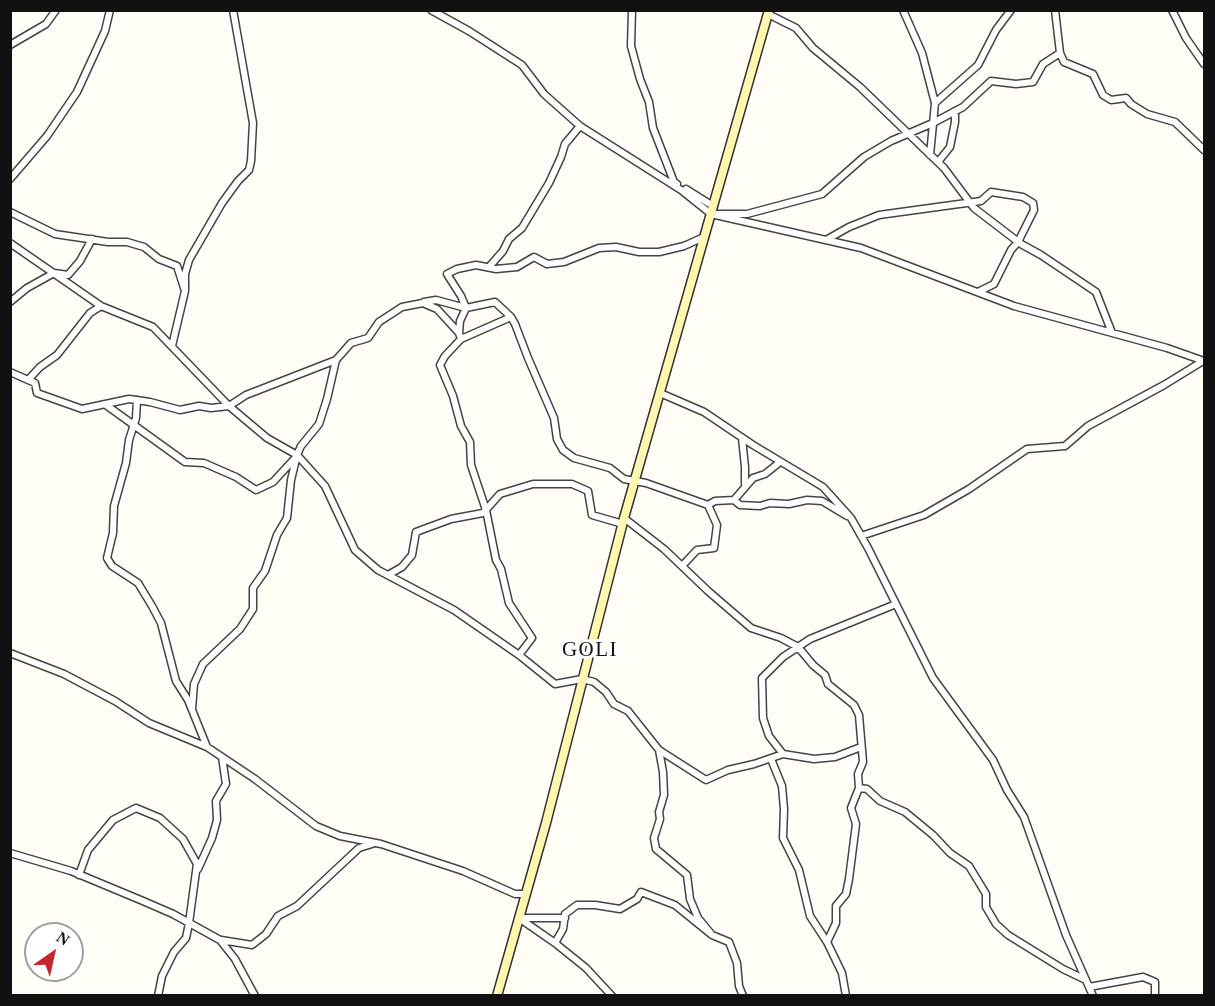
<!DOCTYPE html>
<style>
body{margin:0}
#map{position:relative;width:1215px;height:1006px;overflow:hidden;background:#fffdf5;font-family:Georgia,serif}
canvas{display:block}
.frame{position:absolute;inset:0;border:12px solid #111;pointer-events:none}
.north{position:absolute;left:24px;top:922px;width:60px;height:60px;box-sizing:border-box;background:#fff;border:2px solid #a0a0a0;border-radius:50%;rotate:34deg;font-size:16px;font-weight:700;line-height:24px;text-align:center;color:#111}
.north::after{content:'';display:block;margin:auto;width:21px;height:27px;background:#c4262e;clip-path:polygon(50% 0,100% 100%,50% 72%,0 100%)}
</style>
<div id="map">
<canvas width="1215" height="1006"></canvas>
<div class="frame"></div>
<div class="north">N</div>
</div>
<script>
const context = document.querySelector('canvas').getContext('2d');
context.lineJoin = 'round';
function toPath(rows) {
  const path = new Path2D();
  for (const r of rows) {
    path.moveTo(r[0], r[1]);
    for (let i = 2; i < r.length; i += 2) path.lineTo(r[i], r[i + 1]);
  }
  return path;
}
function strokePath(path, color, width, dash) {
  context.strokeStyle = color;
  context.lineWidth = width;
  context.lineCap = dash ? 'butt' : 'round';
  context.setLineDash(dash || []);
  context.stroke(path);
}
function drawText(font, color, halo, rows, align = 'center') {
  context.font = font + ' Georgia,serif';
  context.lineWidth = 6;
  context.setLineDash([]);
  context.textBaseline = 'middle';
  context.strokeStyle = halo;
  context.fillStyle = color;
  for (const [text, x, y, turn = 0] of rows) {
    context.save();
    context.translate(x, y);
    context.rotate((+turn || 0) * Math.PI / 180);
    context.textAlign = isNaN(turn) ? turn : align;
    if (halo) context.strokeText(text, 0, 0);
    context.fillText(text, 0, 0);
    context.restore();
  }
}
const minor = toPath([
 [431,10,469,31,522,65,544,94,580,126,681,190,711,214],
 [632,10,631,46,640,79,649,102,653,128,674,182,677,184],
 [903,10,922,53,935,103,930,155],
 [1055,10,1060,53,1043,64,1033,82,1016,84,991,81,963,107,933,123,891,141,864,157,822,194,747,214,711,214,861,248,1014,306,1167,348,1204,361],
 [1172,10,1186,38,1204,64],
 [768,14,796,28,813,48,860,87,944,168,974,208,1021,244,1041,255,1096,292,1112,333],
 [10,45,46,24,56,10],
 [1060,53,1064,62,1093,74,1103,95,1111,100,1126,98,1131,104,1147,114,1175,122,1204,150],
 [935,103,978,65,996,30,1011,10],
 [938,162,950,147,955,122,955,111],
 [10,179,47,136,77,92,105,31,110,10],
 [686,189,713,206],
 [10,212,55,234,108,242,127,242,144,247,159,259,177,266,185,291,172,346],
 [826,240,849,227,879,215,981,201,991,192,1023,197,1033,203,1034,210,1018,242,1011,250,994,284,978,292],
 [10,243,101,306,153,327,229,406,267,438,297,455,325,486,355,550,378,570,454,610,519,655,555,684,582,679,594,682,606,692,614,704,628,711,659,750,663,772,664,795,659,812,660,819,654,838,656,849,687,875,690,899,698,918,712,935],
 [489,267,503,251,509,239,522,228,549,183,561,157,565,144,580,126],
 [185,291,185,274,189,260,222,203,238,181,249,170,251,161,253,123,233,10],
 [10,302,27,288,54,273,68,275,80,261,92,239],
 [424,302,436,300,466,308,495,302,511,317],
 [459,333,460,321,466,308,461,296,447,274,457,269,476,265,496,269,517,267,534,257,547,264,564,262,599,248,616,247,639,252,659,252,684,246,704,237],
 [461,339,445,356,440,365,453,396,461,426,470,442,471,465,486,510,496,560,501,569,509,603,532,638,519,655],
 [10,372,35,383,37,393,82,409,129,399,150,402,180,410,199,406,211,408,229,406,246,395,336,360,351,343,368,338,379,322,402,307,423,303,437,309,459,333,461,339,511,317,515,324,528,358,554,418,557,439,563,450,574,458,610,468,624,479,646,483,708,505,715,501,734,500,753,478,765,474,780,462],
 [28,380,40,367,57,355,90,313,101,306],
 [660,393,704,412,753,445,823,487,851,518,868,548,933,678,993,760,1007,790,1024,817,1066,935,1093,996],
 [137,400,136,418,129,440,126,463,114,506,113,533,107,558,112,566,138,583,152,606,161,623,176,681,188,700,207,747,255,779,316,826,340,836,381,844,463,871,515,894,526,894],
 [106,405,185,462,204,463,236,477,256,490,273,482,297,456],
 [742,438,745,467,745,487],
 [734,500,740,505,760,506,770,503,789,504,807,500,822,501,847,516],
 [624,518,664,549,708,591,751,628,781,638,798,647,813,665,825,675,828,684,854,705,859,715,863,762,858,774,859,788,867,789,880,801,905,812,933,835,950,853,969,866,986,894,986,907,996,924,1008,935,1063,969,1086,980],
 [861,536,924,515,969,489,1027,449,1065,446,1088,426,1164,385,1203,361],
 [682,566,697,550,714,548,717,525,708,505],
 [388,575,402,567,412,555,416,532,451,519,483,513,500,494,533,484,572,484,588,491,592,515,623,524],
 [10,653,64,674,115,701,149,723,207,747],
 [192,709,194,684,203,664,240,629,253,609,253,588,265,571,277,535,287,518,291,480,297,455,301,446,319,424,327,399,336,360],
 [659,750,706,780,728,770,754,764,783,754,814,759,835,757,861,747],
 [783,754,769,736,763,718,762,678,783,657,810,639,896,604],
 [771,759,782,786,784,809,783,838,799,870,810,916,827,942],
 [10,853,71,871,143,901,173,914,220,940,235,959,255,996],
 [198,869,212,838,217,820,216,801,226,784,222,757],
 [79,875,88,850,113,820,136,808,160,818,183,839,197,864,189,923,186,938,174,952,162,976,158,996],
 [519,918,555,943,586,968,612,996],
 [520,918,565,918],
 [221,940,252,945,266,934,278,916,297,906,359,848,372,844],
 [555,943,563,929,565,914,577,905,595,905,620,909,637,899,641,892,675,905,712,935,729,942,737,963,739,986,743,996],
 [1089,987,1143,977,1155,982,1155,996],
 [846,996,842,973,827,942,836,923,836,906,846,894,849,879,856,824,851,808,859,788]
]);
const secondary = toPath([
 [497,996,546,823,624,518,769,10]
]);
const quarterNames = [
 ["GOLI",590,650]
];
strokePath(minor, '#444', 9);
strokePath(secondary, '#333', 11);
strokePath(minor, '#fff', 6);
strokePath(secondary, '#fff6b0', 8);
context.letterSpacing = '1.5px';
drawText('21px', '#111', '#fff', quarterNames);
context.letterSpacing = '0px';
</script>
